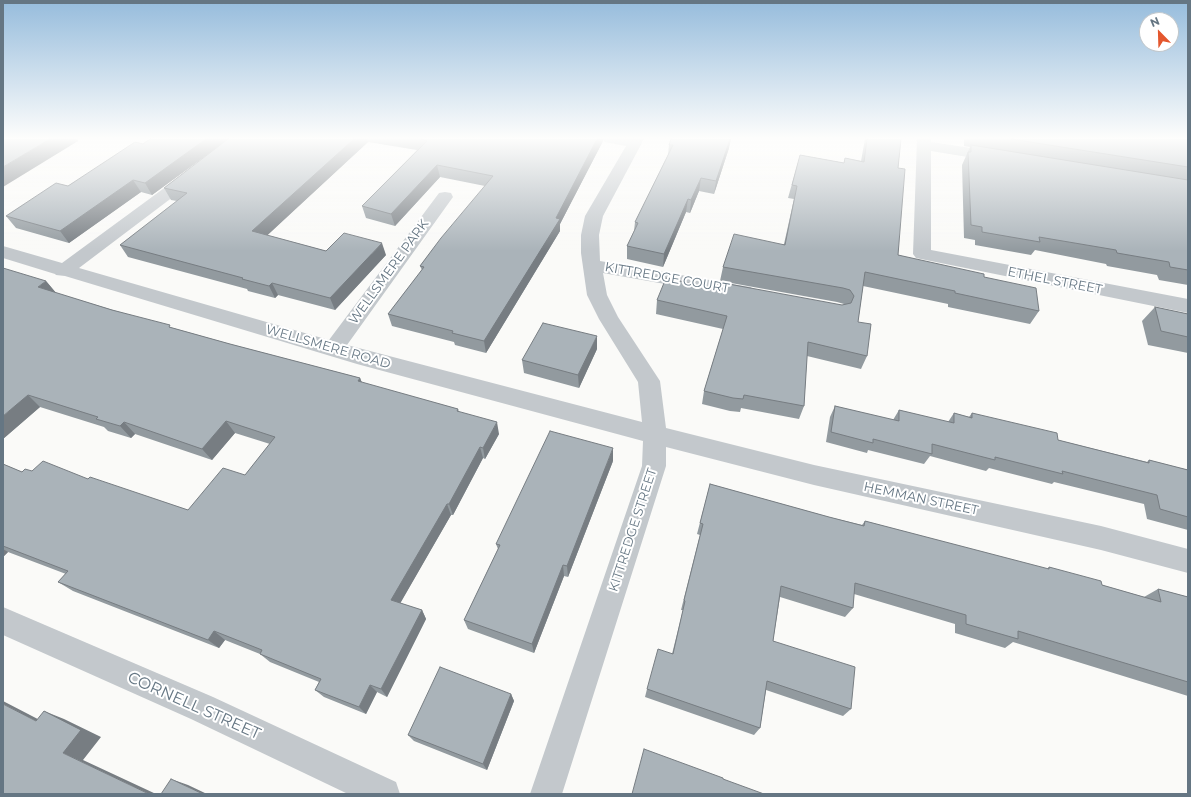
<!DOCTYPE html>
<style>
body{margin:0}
#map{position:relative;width:1191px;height:797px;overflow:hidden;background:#fafaf8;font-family:Montserrat,sans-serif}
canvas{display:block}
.frame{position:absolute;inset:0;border:4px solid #657683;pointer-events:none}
.north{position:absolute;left:1139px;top:12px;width:40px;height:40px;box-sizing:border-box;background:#fff;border:1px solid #c1c8cd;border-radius:50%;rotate:337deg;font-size:11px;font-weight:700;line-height:16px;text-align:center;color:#657683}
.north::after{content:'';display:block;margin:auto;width:14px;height:18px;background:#e4572e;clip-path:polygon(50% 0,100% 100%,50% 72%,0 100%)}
</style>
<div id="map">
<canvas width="1191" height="797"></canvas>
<div class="frame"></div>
<div class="north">N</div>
</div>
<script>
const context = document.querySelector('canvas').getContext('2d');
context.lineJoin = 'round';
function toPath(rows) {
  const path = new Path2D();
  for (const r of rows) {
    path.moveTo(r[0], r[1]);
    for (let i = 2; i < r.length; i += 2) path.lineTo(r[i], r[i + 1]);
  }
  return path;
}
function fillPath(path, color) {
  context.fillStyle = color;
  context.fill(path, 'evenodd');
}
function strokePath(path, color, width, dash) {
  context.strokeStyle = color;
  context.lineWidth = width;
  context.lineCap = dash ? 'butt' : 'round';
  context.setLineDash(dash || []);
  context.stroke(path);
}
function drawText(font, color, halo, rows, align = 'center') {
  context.font = font + ' Montserrat,sans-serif';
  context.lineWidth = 4;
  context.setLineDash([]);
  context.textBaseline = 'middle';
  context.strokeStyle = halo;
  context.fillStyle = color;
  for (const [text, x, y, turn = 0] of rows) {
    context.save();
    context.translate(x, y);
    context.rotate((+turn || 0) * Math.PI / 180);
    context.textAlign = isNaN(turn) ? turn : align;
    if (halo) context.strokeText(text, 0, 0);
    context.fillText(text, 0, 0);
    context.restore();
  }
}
const minor = toPath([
 [603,139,644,139,603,216,599,235,600,261,744,286,751,287,754,292,751,297,744,298,603,273,607,295,618,317,660,381,666,428,814,465,1101,526,1188,549,1188,573,1101,550,814,485,666,447,666,466,562,794,530,794,642,466,643,441,357,364,65,276,56,275,55,274,3,258,3,246,62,263,186,172,192,170,198,172,200,175,198,178,79,268,329,340,439,193,445,192,451,193,453,197,347,345,642,422,638,382,599,319,587,295,581,253,581,235,585,216,626,146,605,142,603,139],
 [917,139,931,139,931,142,998,152,1003,154,1006,157,1003,160,998,162,931,151,931,250,1188,299,1188,313,916,258,913,254,917,139],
 [3,607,213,697,396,782,400,794,348,794,191,719,3,635,3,607]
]);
const wall = toPath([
 [150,139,603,139,603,141,560,224,560,231,486,353,455,345,454,342,392,326,388,314,422,270,420,266,485,186,440,177,395,226,366,218,362,206,417,150,368,142,267,235,326,251,386,255,335,310,278,295,275,298,248,291,247,289,128,257,120,245,177,201,171,200,164,188,223,143,152,195,141,192,69,243,16,228,6,216,68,186,143,144],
 [865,139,901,139,898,168,898,255,984,277,1039,311,1030,324,948,307,948,304,863,286,858,322,867,356,861,369,807,356,804,406,799,419,741,408,740,412,730,411,702,404,704,391,723,329,656,314,657,300,716,289,842,305,845,304,844,304,837,302,720,281,723,267,784,244,794,199,788,198,800,155,844,163,845,158,861,161],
 [964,139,1188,139,1188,285,1159,280,1157,275,1107,266,1106,264,1035,250,1031,255,975,245,975,240,964,238,962,165,970,147,964,146],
 [669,145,729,148,714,194,699,191,690,213,686,212,663,267,627,259,627,246,634,231,635,222,668,155],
 [46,281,56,293,173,328,230,344,360,378,362,383,458,409,459,412,499,434,485,459,483,458,453,515,451,515,400,603,422,610,426,619,387,697,377,692,366,714,324,697,315,690,319,682,270,662,260,654,225,640,219,648,73,591,58,582,66,574,8,552,3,557,3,464,22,472,32,471,88,479,188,510,245,475,270,444,235,433,212,460,135,434,131,438,108,431,104,427,40,407,3,439],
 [1155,307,1188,314,1188,353,1148,345,1142,321],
 [597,349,579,388,524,373,522,360],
 [835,406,893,420,899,410,948,422,954,413,969,417,972,413,1058,440,1147,462,1149,460,1188,470,1188,530,1147,519,1144,504,1054,482,1052,484,989,468,986,471,930,456,924,464,868,450,867,453,826,442,830,417],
 [613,461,568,577,564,576,534,653,468,629,464,620,498,549,496,544],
 [710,484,829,517,862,525,865,521,1047,569,1049,567,1102,585,1144,597,1158,589,1188,597,1188,696,1013,642,1005,648,955,633,955,624,854,594,853,608,845,617,780,597,773,641,851,709,843,716,766,690,760,728,754,735,645,697,647,689,672,654,683,610,681,610,700,535,697,534],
 [511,694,514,701,487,770,414,741,408,735]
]);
const shadedWall = toPath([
 [50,139,77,139,78,141,3,187,3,167],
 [206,139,228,139,229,142,222,144,152,195,145,183],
 [354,139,367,139,368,142,258,244,252,231],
 [597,139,603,139,603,141,560,224,560,231,486,353,484,341,556,218],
 [730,139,731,139,729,148,714,194,716,181],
 [437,165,440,177,395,226,391,214],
 [701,178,699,191,690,213,691,200],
 [133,180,141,192,69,243,60,231],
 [688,199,686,212,663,267,664,254],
 [382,243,386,255,335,310,330,298],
 [46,281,57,294,38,287],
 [272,283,278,295,275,298,269,286],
 [597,336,597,349,579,388,578,375],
 [360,378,365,390,358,381],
 [28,395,40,407,3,439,3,416],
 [226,421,235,433,212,460,202,449],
 [124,422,135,434,131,438,120,426],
 [497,422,499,434,485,459,483,448],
 [480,447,483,458,453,515,449,504],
 [613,448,613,461,568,577,567,566],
 [447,504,451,515,397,609,391,600],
 [3,549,8,552,3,557],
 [563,565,564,576,534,653,532,644],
 [422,610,426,619,387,697,381,689],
 [214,631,225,640,219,648,208,640],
 [370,685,377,692,366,714,359,707],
 [511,694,514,701,487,770,483,764],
 [3,701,57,729,36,721,3,704],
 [44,711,64,719,101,737,83,760,156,794,149,794,63,753],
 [171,779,188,785,207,794,203,794]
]);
const building = toPath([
 [3,139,50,139,3,167,3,139],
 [150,139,206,139,145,183,133,180,60,231,6,216,56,183,68,186,135,142,143,144,150,139],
 [228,139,354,139,252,231,326,251,344,233,382,243,330,298,272,283,269,286,242,279,243,278,120,245,187,193,164,188,228,139],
 [421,139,597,139,556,218,560,219,484,341,452,333,453,331,388,314,424,267,420,266,441,238,493,176,437,165,391,214,362,206,427,141,421,139],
 [671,139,730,139,716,181,701,178,691,200,688,199,664,254,627,246,638,223,635,222,673,145,669,145,671,139],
 [867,139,901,139,898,168,905,169,898,255,984,274,984,277,1036,288,1039,311,955,293,955,291,865,272,858,322,871,324,867,356,808,342,804,406,744,395,743,399,733,398,704,391,727,316,657,300,666,278,716,289,718,282,842,305,851,303,854,296,850,290,843,288,723,267,734,234,785,245,797,186,792,185,800,155,844,163,845,158,864,162,867,139],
 [1011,139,1188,139,1188,167,1011,139],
 [971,145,1188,180,1188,270,1170,267,1169,262,1117,253,1116,250,1039,237,1040,242,982,232,982,227,971,225,968,152,971,152,971,145],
 [3,268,46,281,38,287,112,310,170,325,169,327,230,344,360,378,358,381,458,409,457,411,497,422,483,448,480,447,449,504,447,504,391,600,422,610,381,689,370,685,359,707,315,690,321,679,260,654,262,650,214,631,208,640,58,582,68,571,3,546,3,464,22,472,25,469,32,471,43,461,88,479,90,477,188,510,223,468,245,475,275,437,226,421,202,449,124,422,120,426,96,419,98,417,28,395,3,416,3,268],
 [1155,307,1188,314,1188,337,1161,331,1155,307],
 [543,323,597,336,578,375,522,360,543,323],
 [835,406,899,421,899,410,954,423,954,413,972,418,972,413,1057,433,1058,440,1149,463,1149,460,1188,470,1188,517,1160,509,1157,495,1062,471,1063,474,995,457,995,460,932,444,932,454,873,439,873,443,831,432,835,406],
 [550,431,613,448,567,566,563,565,532,644,464,620,500,545,496,544,550,431],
 [710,484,829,517,864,526,865,521,1049,569,1049,567,1101,581,1102,585,1161,602,1158,589,1188,597,1188,682,1018,631,1018,639,966,624,966,615,855,583,853,608,781,586,773,641,855,667,851,709,767,681,760,728,647,689,658,649,673,654,685,601,684,600,703,524,700,523,710,484],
 [440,667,511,694,483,764,408,735,440,667],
 [3,704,36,721,44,711,81,730,63,753,149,794,3,794,3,704],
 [644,749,723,778,723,779,764,794,632,794,644,749],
 [171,779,203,794,161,794,171,779]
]);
const streetNames = [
 ["WELLSMERE PARK",389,272,-54],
 ["KITTREDGE COURT",667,278,10],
 ["ETHEL STREET",1055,281,11],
 ["WELLSMERE ROAD",328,347,16],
 ["HEMMAN STREET",921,499,12],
 ["KITTREDGE STREET",633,530,-72]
];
const nearStreetnames = [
 ["CORNELL STREET",194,706,24]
];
fillPath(minor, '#c3c8cc');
fillPath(wall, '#929a9f');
fillPath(shadedWall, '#777d82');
fillPath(building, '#aab3b9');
strokePath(building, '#777d82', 1);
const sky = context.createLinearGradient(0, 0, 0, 251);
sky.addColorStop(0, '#96bcdc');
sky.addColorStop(0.55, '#fdfdfc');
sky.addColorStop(1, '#fdfdfc00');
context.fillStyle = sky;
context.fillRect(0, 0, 1191, 251);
drawText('13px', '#657683', '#fff', streetNames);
drawText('16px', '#657683', '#fff', nearStreetnames);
</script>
